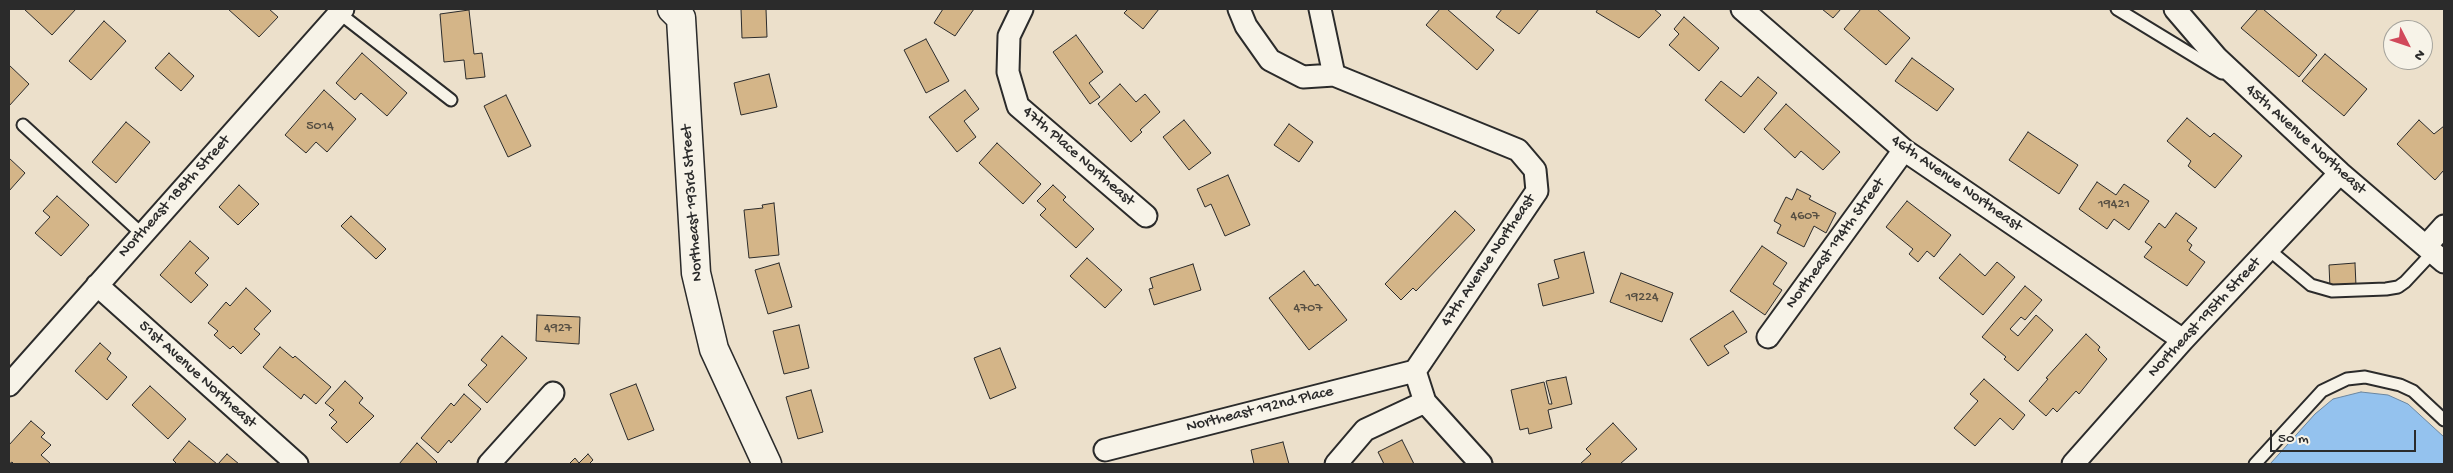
<!DOCTYPE html>
<style>
body{margin:0}
#map{position:relative;width:2453px;height:473px;overflow:hidden;background:#ece0cb;font-family:"Gochi Hand",sans-serif}
canvas{display:block}
.frame{position:absolute;inset:0;border:10px solid #2b2b2b;pointer-events:none}
.north{position:absolute;left:2383px;top:20px;width:50px;height:50px;box-sizing:border-box;background:#f7f3e8;border:1px solid #a5a39c;border-radius:50%;rotate:131deg;font-size:14px;font-weight:700;line-height:20px;text-align:center;color:#2b2b2b}
.north::after{content:'';display:block;margin:auto;width:18px;height:22px;background:#d1495b;clip-path:polygon(50% 0,100% 100%,50% 72%,0 100%)}
.scale{position:absolute;left:2270px;top:430px;width:146px;height:22px;box-sizing:border-box;border:2px solid #2b2b2b;border-top:0;padding-left:6px;font-size:15px;line-height:18px;white-space:nowrap;color:#2b2b2b;-webkit-text-stroke:4px #f7f3e8;paint-order:stroke}
</style>
<div id="map">
<canvas width="2453" height="473"></canvas>
<div class="frame"></div>
<div class="north">N</div>
<div class="scale">50 m</div>
</div>
<script>
const context = document.querySelector('canvas').getContext('2d');
context.lineJoin = 'round';
function fillPath(path, color) {
  context.fillStyle = color;
  context.fill(path, 'evenodd');
}
function toPath(rows) {
  const path = new Path2D();
  for (const r of rows) {
    path.moveTo(r[0], r[1]);
    for (let i = 2; i < r.length; i += 2) path.lineTo(r[i], r[i + 1]);
  }
  return path;
}
function strokePath(path, color, width, dash) {
  context.strokeStyle = color;
  context.lineWidth = width;
  context.lineCap = dash ? 'butt' : 'round';
  context.setLineDash(dash || []);
  context.stroke(path);
}
function drawText(font, color, halo, rows, align = 'center') {
  context.font = font + ' "Gochi Hand",sans-serif';
  context.lineWidth = 4.5;
  context.setLineDash([]);
  context.textBaseline = 'middle';
  context.strokeStyle = halo;
  context.fillStyle = color;
  for (const [text, x, y, turn = 0] of rows) {
    context.save();
    context.translate(x, y);
    context.rotate((+turn || 0) * Math.PI / 180);
    context.textAlign = isNaN(turn) ? turn : align;
    if (halo) context.strokeText(text, 0, 0);
    context.fillText(text, 0, 0);
    context.restore();
  }
}
const water = toPath([
 [2361,392,2388,395,2408,404,2444,437,2444,464,2270,464,2315,414,2333,399,2361,392]
]);
const building = toPath([
 [24,9,76,9,52,35,24,9],
 [228,9,269,9,278,17,259,37,228,9],
 [741,9,766,9,767,37,742,38,741,9],
 [943,9,974,9,955,36,934,23,943,9],
 [1128,9,1159,9,1143,29,1124,13,1128,9],
 [1440,9,1447,9,1494,50,1477,70,1426,25,1440,9],
 [1502,9,1539,9,1519,34,1496,17,1502,9],
 [1598,9,1654,9,1661,15,1639,38,1596,12,1598,9],
 [1822,9,1841,9,1833,18,1822,9],
 [1861,9,1877,9,1910,38,1886,65,1844,29,1861,9],
 [2258,9,2263,9,2317,55,2299,77,2241,28,2258,9],
 [469,10,474,54,482,53,485,77,466,79,464,60,444,62,440,14,469,10],
 [1684,17,1719,48,1699,71,1669,45,1679,34,1674,29,1684,17],
 [104,21,126,41,91,80,69,61,104,21],
 [1076,35,1103,72,1089,83,1100,97,1090,104,1053,52,1076,35],
 [926,39,949,81,926,93,904,50,926,39],
 [169,53,194,76,181,91,155,68,169,53],
 [362,53,407,93,387,116,361,93,355,100,336,83,362,53],
 [2325,54,2367,89,2344,116,2302,81,2325,54],
 [1912,58,1954,89,1937,111,1895,81,1912,58],
 [9,65,29,84,9,106,9,65],
 [769,74,777,107,741,115,734,83,769,74],
 [1758,77,1777,93,1744,133,1705,100,1721,81,1741,97,1758,77],
 [1120,84,1136,102,1145,94,1160,112,1140,130,1142,132,1131,142,1098,104,1120,84],
 [324,90,356,119,327,152,316,142,306,153,285,135,324,90],
 [965,90,979,109,964,121,976,137,957,152,929,117,965,90],
 [506,95,531,146,508,157,484,106,506,95],
 [1786,104,1840,152,1823,170,1801,151,1795,158,1764,129,1786,104],
 [2187,118,2210,137,2214,133,2242,156,2215,188,2188,166,2191,161,2167,141,2187,118],
 [1184,120,1211,153,1189,170,1163,137,1184,120],
 [2419,120,2434,134,2444,126,2444,170,2435,180,2397,144,2419,120],
 [126,122,150,142,116,183,92,162,126,122],
 [1289,124,1313,142,1299,162,1274,145,1289,124],
 [2028,132,2078,165,2059,194,2009,160,2028,132],
 [997,143,1041,184,1023,204,979,163,997,143],
 [9,158,25,173,9,191,9,158],
 [1228,175,1250,225,1225,236,1211,204,1205,207,1197,189,1228,175],
 [2097,182,2116,195,2124,184,2149,201,2129,230,2114,219,2107,229,2079,209,2097,182],
 [239,185,259,204,238,225,219,207,239,185],
 [1053,185,1066,197,1063,200,1094,229,1076,248,1040,215,1046,209,1037,201,1053,185],
 [1797,189,1811,196,1809,199,1836,213,1826,233,1814,226,1804,247,1777,233,1781,225,1774,221,1786,197,1792,200,1797,189],
 [57,196,89,225,61,256,35,233,50,217,43,211,57,196],
 [1907,201,1951,235,1934,257,1927,251,1918,262,1909,254,1913,249,1886,227,1907,201],
 [774,203,779,255,749,258,744,210,763,208,762,205,774,203],
 [1455,211,1475,230,1416,291,1413,288,1401,300,1385,284,1455,211],
 [2176,213,2197,228,2187,241,2192,245,2189,250,2205,262,2187,286,2144,257,2152,247,2145,242,2159,223,2165,228,2176,213],
 [351,216,386,249,376,259,341,226,351,216],
 [190,241,209,258,195,273,208,285,191,303,160,275,190,241],
 [1762,246,1787,263,1773,284,1782,290,1765,315,1730,291,1762,246],
 [1584,252,1594,293,1543,306,1538,284,1559,278,1554,260,1584,252],
 [1960,254,1985,276,1997,262,2015,277,1983,315,1939,278,1960,254],
 [1087,258,1122,290,1105,308,1070,276,1087,258],
 [779,263,792,307,768,314,755,270,779,263],
 [2355,263,2356,286,2330,288,2329,265,2355,263],
 [1193,264,1201,290,1154,305,1149,289,1153,288,1150,278,1193,264],
 [1304,271,1315,286,1318,284,1347,320,1309,350,1269,298,1304,271],
 [1621,273,1673,293,1662,322,1610,302,1621,273],
 [2025,286,2042,300,2025,320,2021,317,2010,329,2018,336,2036,315,2053,330,2018,371,2004,359,2006,357,1982,337,2025,286],
 [246,288,271,311,254,329,260,334,241,354,233,346,230,349,214,335,218,331,208,323,226,302,230,306,246,288],
 [1733,311,1747,332,1724,346,1729,353,1708,366,1690,339,1733,311],
 [537,315,580,317,579,344,536,341,537,315],
 [799,325,809,368,784,374,773,331,799,325],
 [2086,334,2100,347,2098,350,2107,359,2079,394,2076,391,2057,412,2053,408,2046,416,2029,401,2048,379,2046,378,2086,334],
 [502,336,527,358,487,403,468,385,487,365,481,360,502,336],
 [100,343,111,353,107,359,127,377,107,400,75,371,100,343],
 [280,347,293,358,295,356,331,387,316,404,304,394,301,399,263,367,280,347],
 [1000,348,1016,388,990,399,974,358,1000,348],
 [1566,377,1572,404,1548,410,1552,428,1529,434,1528,428,1520,430,1511,390,1544,382,1549,404,1552,404,1546,381,1566,377],
 [1984,379,2025,415,2013,430,2000,418,1975,446,1954,428,1978,401,1970,394,1984,379],
 [345,381,363,398,359,403,374,416,347,443,331,428,337,422,329,415,334,410,325,403,345,381],
 [636,384,654,430,628,440,610,394,636,384],
 [150,386,186,419,168,439,132,405,150,386],
 [811,390,823,432,798,439,786,397,811,390],
 [464,394,481,409,451,443,449,440,438,453,421,438,451,403,454,406,464,394],
 [31,421,45,433,41,437,51,445,41,455,51,464,14,464,12,462,9,464,9,445,31,421],
 [1613,423,1637,449,1620,464,1580,464,1591,454,1586,449,1613,423],
 [1402,440,1414,464,1384,464,1378,452,1402,440],
 [189,441,217,464,177,464,173,460,189,441],
 [1283,442,1289,464,1254,464,1251,450,1283,442],
 [417,443,437,462,435,464,399,464,417,443],
 [227,454,239,464,218,464,227,454],
 [588,454,593,460,589,464,569,464,575,458,579,463,588,454]
]);
const service = toPath([
 [2117,9,2222,73],
 [339,13,451,100],
 [23,125,142,234],
 [2268,249,2311,285,2332,291,2386,289,2398,287,2405,282,2433,252],
 [2255,464,2322,391,2347,379,2365,377,2400,385,2413,391,2444,420]
]);
const minor = toPath([
 [1022,9,1009,36,1008,72,1018,106,1146,216],
 [1239,9,1246,26,1270,60,1303,77,1334,75],
 [1320,9,1334,75,1518,150,1535,170,1537,191,1415,371],
 [1742,9,1904,150,2183,340],
 [2175,9,2217,58,2340,173,2444,262],
 [2426,246,2444,226],
 [97,285,297,464],
 [1768,337,1904,150],
 [1415,371,1425,402,1481,464],
 [9,385,343,9],
 [1105,450,1415,371],
 [489,464,553,393],
 [1336,464,1365,430,1425,402],
 [2073,464,2183,340,2340,173]
]);
const tertiary = toPath([
 [672,9,681,18,696,273,714,349,767,464]
]);
const numberNames = [
 ["5014",320,127],
 ["19421",2114,205],
 ["4607",1805,217],
 ["19224",1642,298],
 ["4707",1308,309],
 ["4927",558,329]
];
const streetNames = [
 ["45th Avenue Northeast",2305,140,42],
 ["47th Place Northeast",1078,157,41],
 ["46th Avenue Northeast",1956,184,35],
 ["Northeast 188th Street",175,197,-48],
 ["Northeast 193rd Street",693,203,-94],
 ["Northeast 194th Street",1836,244,-54],
 ["47th Avenue Northeast",1489,261,-56],
 ["Northeast 195th Street",2205,318,-47],
 ["51st Avenue Northeast",197,375,42],
 ["Northeast 192nd Place",1260,410,-14]
];
fillPath(water, '#94c2ee');
strokePath(water, '#6a86a0', 1);
fillPath(building, '#d4b588');
strokePath(building, '#2b2b2b', 1);
strokePath(service, '#2b2b2b', 15);
strokePath(minor, '#2b2b2b', 25);
strokePath(tertiary, '#2b2b2b', 31);
strokePath(service, '#f7f3e8', 11);
strokePath(minor, '#f7f3e8', 21);
strokePath(tertiary, '#f7f3e8', 28);
drawText('14px', '#554e42', null, numberNames);
drawText('16px', '#2b2b2b', '#f7f3e8', streetNames);
</script>
